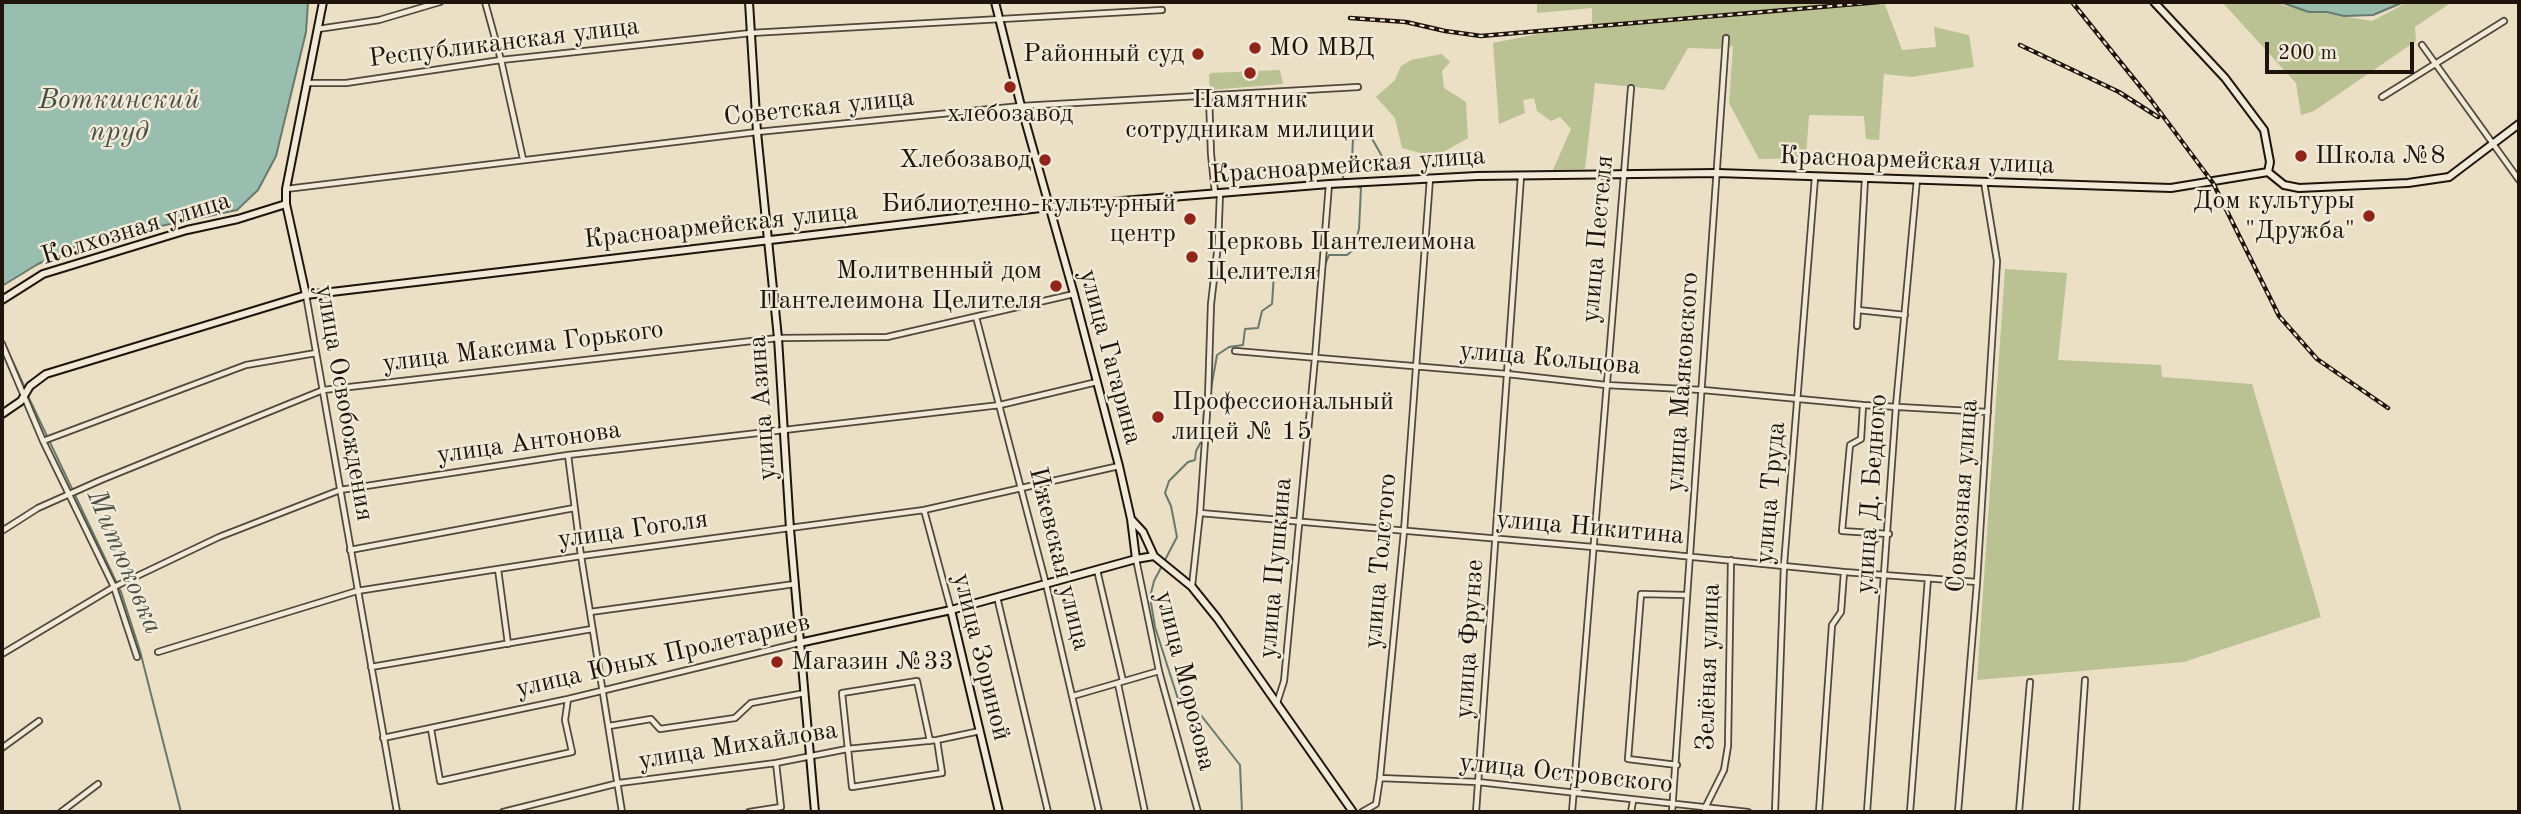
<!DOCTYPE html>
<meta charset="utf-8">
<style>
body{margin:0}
#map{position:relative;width:2521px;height:814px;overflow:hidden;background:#ebdfc5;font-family:"Old Standard TT",serif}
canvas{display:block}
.frame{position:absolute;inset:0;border:4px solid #1e140b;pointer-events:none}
.scale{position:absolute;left:2265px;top:42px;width:149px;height:32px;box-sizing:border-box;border:4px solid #1e140b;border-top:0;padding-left:9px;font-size:21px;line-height:24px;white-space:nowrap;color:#1e140b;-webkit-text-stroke:5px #f2ead9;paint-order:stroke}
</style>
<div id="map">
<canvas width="2521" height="814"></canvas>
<div class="frame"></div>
<div class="scale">200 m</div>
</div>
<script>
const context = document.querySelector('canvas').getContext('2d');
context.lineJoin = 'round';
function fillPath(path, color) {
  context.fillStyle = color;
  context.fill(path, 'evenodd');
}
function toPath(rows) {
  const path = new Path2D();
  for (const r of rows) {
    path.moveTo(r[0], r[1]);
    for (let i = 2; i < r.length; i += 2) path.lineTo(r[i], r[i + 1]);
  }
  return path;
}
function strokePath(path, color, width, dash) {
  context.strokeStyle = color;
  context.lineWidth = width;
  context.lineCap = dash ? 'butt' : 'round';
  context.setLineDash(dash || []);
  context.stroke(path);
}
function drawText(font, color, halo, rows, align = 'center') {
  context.font = font + ' "Old Standard TT",serif';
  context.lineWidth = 5;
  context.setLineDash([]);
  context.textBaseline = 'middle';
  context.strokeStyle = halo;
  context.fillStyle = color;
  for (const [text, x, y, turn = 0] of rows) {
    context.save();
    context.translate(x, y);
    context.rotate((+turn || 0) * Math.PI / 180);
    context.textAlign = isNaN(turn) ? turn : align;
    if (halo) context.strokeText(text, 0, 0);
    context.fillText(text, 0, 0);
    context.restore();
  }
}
const green = toPath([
 [1537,2,1884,2,1902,50,1936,47,1934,27,1969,35,1974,67,1912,77,1884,74,1879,140,1866,139,1864,116,1809,115,1806,158,1759,159,1729,103,1733,46,1718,49,1688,48,1664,90,1595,83,1585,169,1553,170,1571,129,1560,117,1551,121,1537,111,1534,98,1523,100,1525,113,1499,124,1493,43,1592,23,1592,8,1537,13],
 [2222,2,2278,2,2284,6,2372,21,2408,2,2452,2,2415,27,2416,41,2314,111,2301,115,2296,83],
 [1442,54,1450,62,1442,71,1444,88,1466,102,1468,138,1435,157,1402,148,1395,118,1376,97,1395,80,1401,66,1411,60],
 [1280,70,1283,84,1210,90,1209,75,1211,73],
 [2005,269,2067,273,2058,360,2161,365,2162,377,2252,384,2321,617,2184,662,1977,680]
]);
const water = toPath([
 [2,2,308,2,306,32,276,156,258,190,237,210,85,242,38,264,2,286,2,2],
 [2280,2,2404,2,2373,15,2344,16,2327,12,2309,12,2280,2]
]);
const stream = toPath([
 [1347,181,1343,178,1344,164,1352,161,1353,139,1371,137,1383,158,1402,164],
 [2,338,25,388],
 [1211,389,1217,355,1229,347,1243,345,1245,329,1258,328,1262,311,1272,304,1274,274,1291,269,1317,271,1325,265,1329,255,1347,255,1353,250,1359,229,1361,188,1355,185],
 [1207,393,1205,396,1202,440,1196,451,1195,460,1188,462,1169,481,1165,493,1171,506,1177,537,1154,581,1150,597,1155,627,1178,699,1189,700,1240,765,1242,812],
 [28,396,121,592,140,651,181,812]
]);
const street = toPath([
 [485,2,501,60,523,159],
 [318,29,379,20,440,2],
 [2422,45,2519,180],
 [307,83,346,83,501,60,751,33,1162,10],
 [1209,96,1211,154,1215,193],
 [2382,97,2504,21],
 [286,189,757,132,1021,106,1358,87],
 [306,295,397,812],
 [1858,310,1905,315],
 [976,317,1046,584,1099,812],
 [1857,326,1865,178],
 [2,344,43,441,114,587,137,657],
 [1235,351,1507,374,1606,385,1703,390,1863,405,1988,412],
 [1863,405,1861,439,1850,445,1842,531,1889,534],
 [43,441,246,365,316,353],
 [568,455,581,556,622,812],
 [924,510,951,610],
 [1200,513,1593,547,1844,572,1977,582],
 [2,531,38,508,101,480,323,390,778,338,887,337,1074,294],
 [350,550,574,508],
 [1136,559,1159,671,1198,812],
 [498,569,508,644],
 [1097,570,1123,681],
 [1192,586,1200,513,1208,398,1211,304,1218,244,1220,193],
 [997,597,1048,812],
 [590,612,795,584],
 [158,652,357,591,581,556,924,510,1119,466],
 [2,654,114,587,219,537,340,490,568,455,1000,405,1097,382],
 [371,667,592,629],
 [1118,684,1145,812],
 [1073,696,1159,671],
 [1277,703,1284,681,1315,358,1329,184],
 [609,726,651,719,660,729,735,718,751,703,805,693],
 [431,729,440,781,572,752,565,720,568,699],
 [383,738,568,699,799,643],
 [930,741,917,681,842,693,852,787,942,773,937,740],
 [2,748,39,721],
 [1677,765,1628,759,1641,594,1686,595],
 [1380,778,1478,782,1748,812],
 [61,812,98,784],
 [503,812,619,783,776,763,847,749,937,740,980,731],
 [749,812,781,807,776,763],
 [1362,812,1376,804,1380,778,1404,531,1430,178],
 [1476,812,1521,176],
 [1572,812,1631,88],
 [1631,812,1633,801],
 [1672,812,1726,38],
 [1705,812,1705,808,1724,770,1728,746,1731,560],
 [1775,812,1784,565,1815,177],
 [1819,812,1832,625,1841,612,1844,572],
 [1867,812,1896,406,1917,179],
 [1910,812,1928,578],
 [1958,812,1977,582,1997,261,1984,182],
 [2019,812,2030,682],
 [2076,812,2085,680]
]);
const secondary = toPath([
 [749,2,757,132,778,338,790,529,815,812],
 [995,2,1021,106,1074,294,1119,466,1131,519,1136,559,1154,556,1143,532,1131,519],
 [2154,2,2225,78,2264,130,2270,162,2268,172],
 [2268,172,2284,185,2299,188,2408,183,2449,177,2519,124],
 [306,295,286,204,286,189,323,2],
 [2,300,43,274,187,230,238,219,286,204],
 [2,414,21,401,30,386,46,374,306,295,1049,207,1329,184,1477,176,1717,173,2171,188,2268,172],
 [1154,556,1192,587,1217,618,1353,812],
 [951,610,999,812],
 [799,643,951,610,1136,559]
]);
const rail = toPath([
 [2072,2,2151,100,2213,183,2279,316,2317,359,2388,408],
 [1350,18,1406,22,1445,31,1481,36,1879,2],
 [2020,45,2119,92,2158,117]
]);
const markers = [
 [1255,48,7,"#8f2418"],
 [1198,54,7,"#8f2418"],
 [1250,73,7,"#8f2418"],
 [1010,87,7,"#8f2418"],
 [2301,156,7,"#8f2418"],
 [1045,160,7,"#8f2418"],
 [2369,216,7,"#8f2418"],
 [1190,219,7,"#8f2418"],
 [1192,257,7,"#8f2418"],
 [1056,286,7,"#8f2418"],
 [1158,417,7,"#8f2418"],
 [777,662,7,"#8f2418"]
];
const streetNames = [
 ["Республиканская улица",504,43,-7],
 ["Советская улица",819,108,-6],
 ["Красноармейская улица",1917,161,2],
 ["Красноармейская улица",1348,166,-4],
 ["Красноармейская улица",721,226,-6],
 ["Колхозная улица",136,229,-17],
 ["улица Пестеля",1598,239,-85],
 ["улица Максима Горького",523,347,-7],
 ["улица Гагарина",1110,357,75],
 ["улица Кольцова",1550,359,5],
 ["улица Маяковского",1683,382,-86],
 ["улица Освобождения",344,403,80],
 ["улица Азина",763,408,-94],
 ["улица Антонова",529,443,-8],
 ["улица Труда",1771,493,-85],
 ["улица Д. Бедного",1872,494,-86],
 ["Совхозная улица",1963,496,-86],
 ["улица Никитина",1590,528,5],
 ["улица Гоголя",633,530,-8],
 ["Ижевская улица",1059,559,76],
 ["улица Толстого",1381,561,-85],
 ["улица Пушкина",1276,568,-85],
 ["улица Фрунзе",1470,639,-86],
 ["улица Юных Пролетариев",663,656,-13],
 ["улица Зориной",981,657,76],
 ["Зелёная улица",1709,667,-88],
 ["улица Морозова",1185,681,76],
 ["улица Михайлова",738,746,-9],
 ["улица Островского",1566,774,6]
];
const poiNames = [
 ["МО МВД",1269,48],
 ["Районный суд",1184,54,"right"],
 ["Памятник",1250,100,"center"],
 ["сотрудникам милиции",1250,130,"center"],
 ["хлебозавод",1010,114,"center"],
 ["Школа №8",2315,156],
 ["Хлебозавод",1031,160,"right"],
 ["Дом культуры",2355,201,"right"],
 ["\"Дружба\"",2355,231,"right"],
 ["Библиотечно-культурный",1176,204,"right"],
 ["центр",1176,234,"right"],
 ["Церковь Пантелеимона",1206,242],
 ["Целителя",1206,272],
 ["Молитвенный дом",1042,271,"right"],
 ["Пантелеимона Целителя",1042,301,"right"],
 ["Профессиональный",1172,402],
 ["лицей № 15",1172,432],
 ["Магазин №33",791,662]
];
const waterNames = [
 ["Воткинский",119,101],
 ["пруд",119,133],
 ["Митюковка",124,562,67]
];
fillPath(green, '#bac193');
fillPath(water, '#99bdaf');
strokePath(water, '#68796d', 2);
strokePath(stream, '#68796d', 2);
strokePath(street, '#51473a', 8);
strokePath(secondary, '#1e140b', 10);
strokePath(street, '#f2ead9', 4.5);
strokePath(secondary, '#f2ead9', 6);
strokePath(rail, '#1e140b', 4.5);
strokePath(rail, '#f2ead9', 2, [5]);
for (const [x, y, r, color] of markers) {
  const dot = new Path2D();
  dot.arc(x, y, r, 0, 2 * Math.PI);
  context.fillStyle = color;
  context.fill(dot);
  strokePath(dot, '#f2ead9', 2.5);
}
drawText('26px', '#1e140b', '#f2ead9', streetNames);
drawText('26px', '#1e140b', '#f2ead9', poiNames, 'left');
drawText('italic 28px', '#494f44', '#f2ead9', waterNames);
</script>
